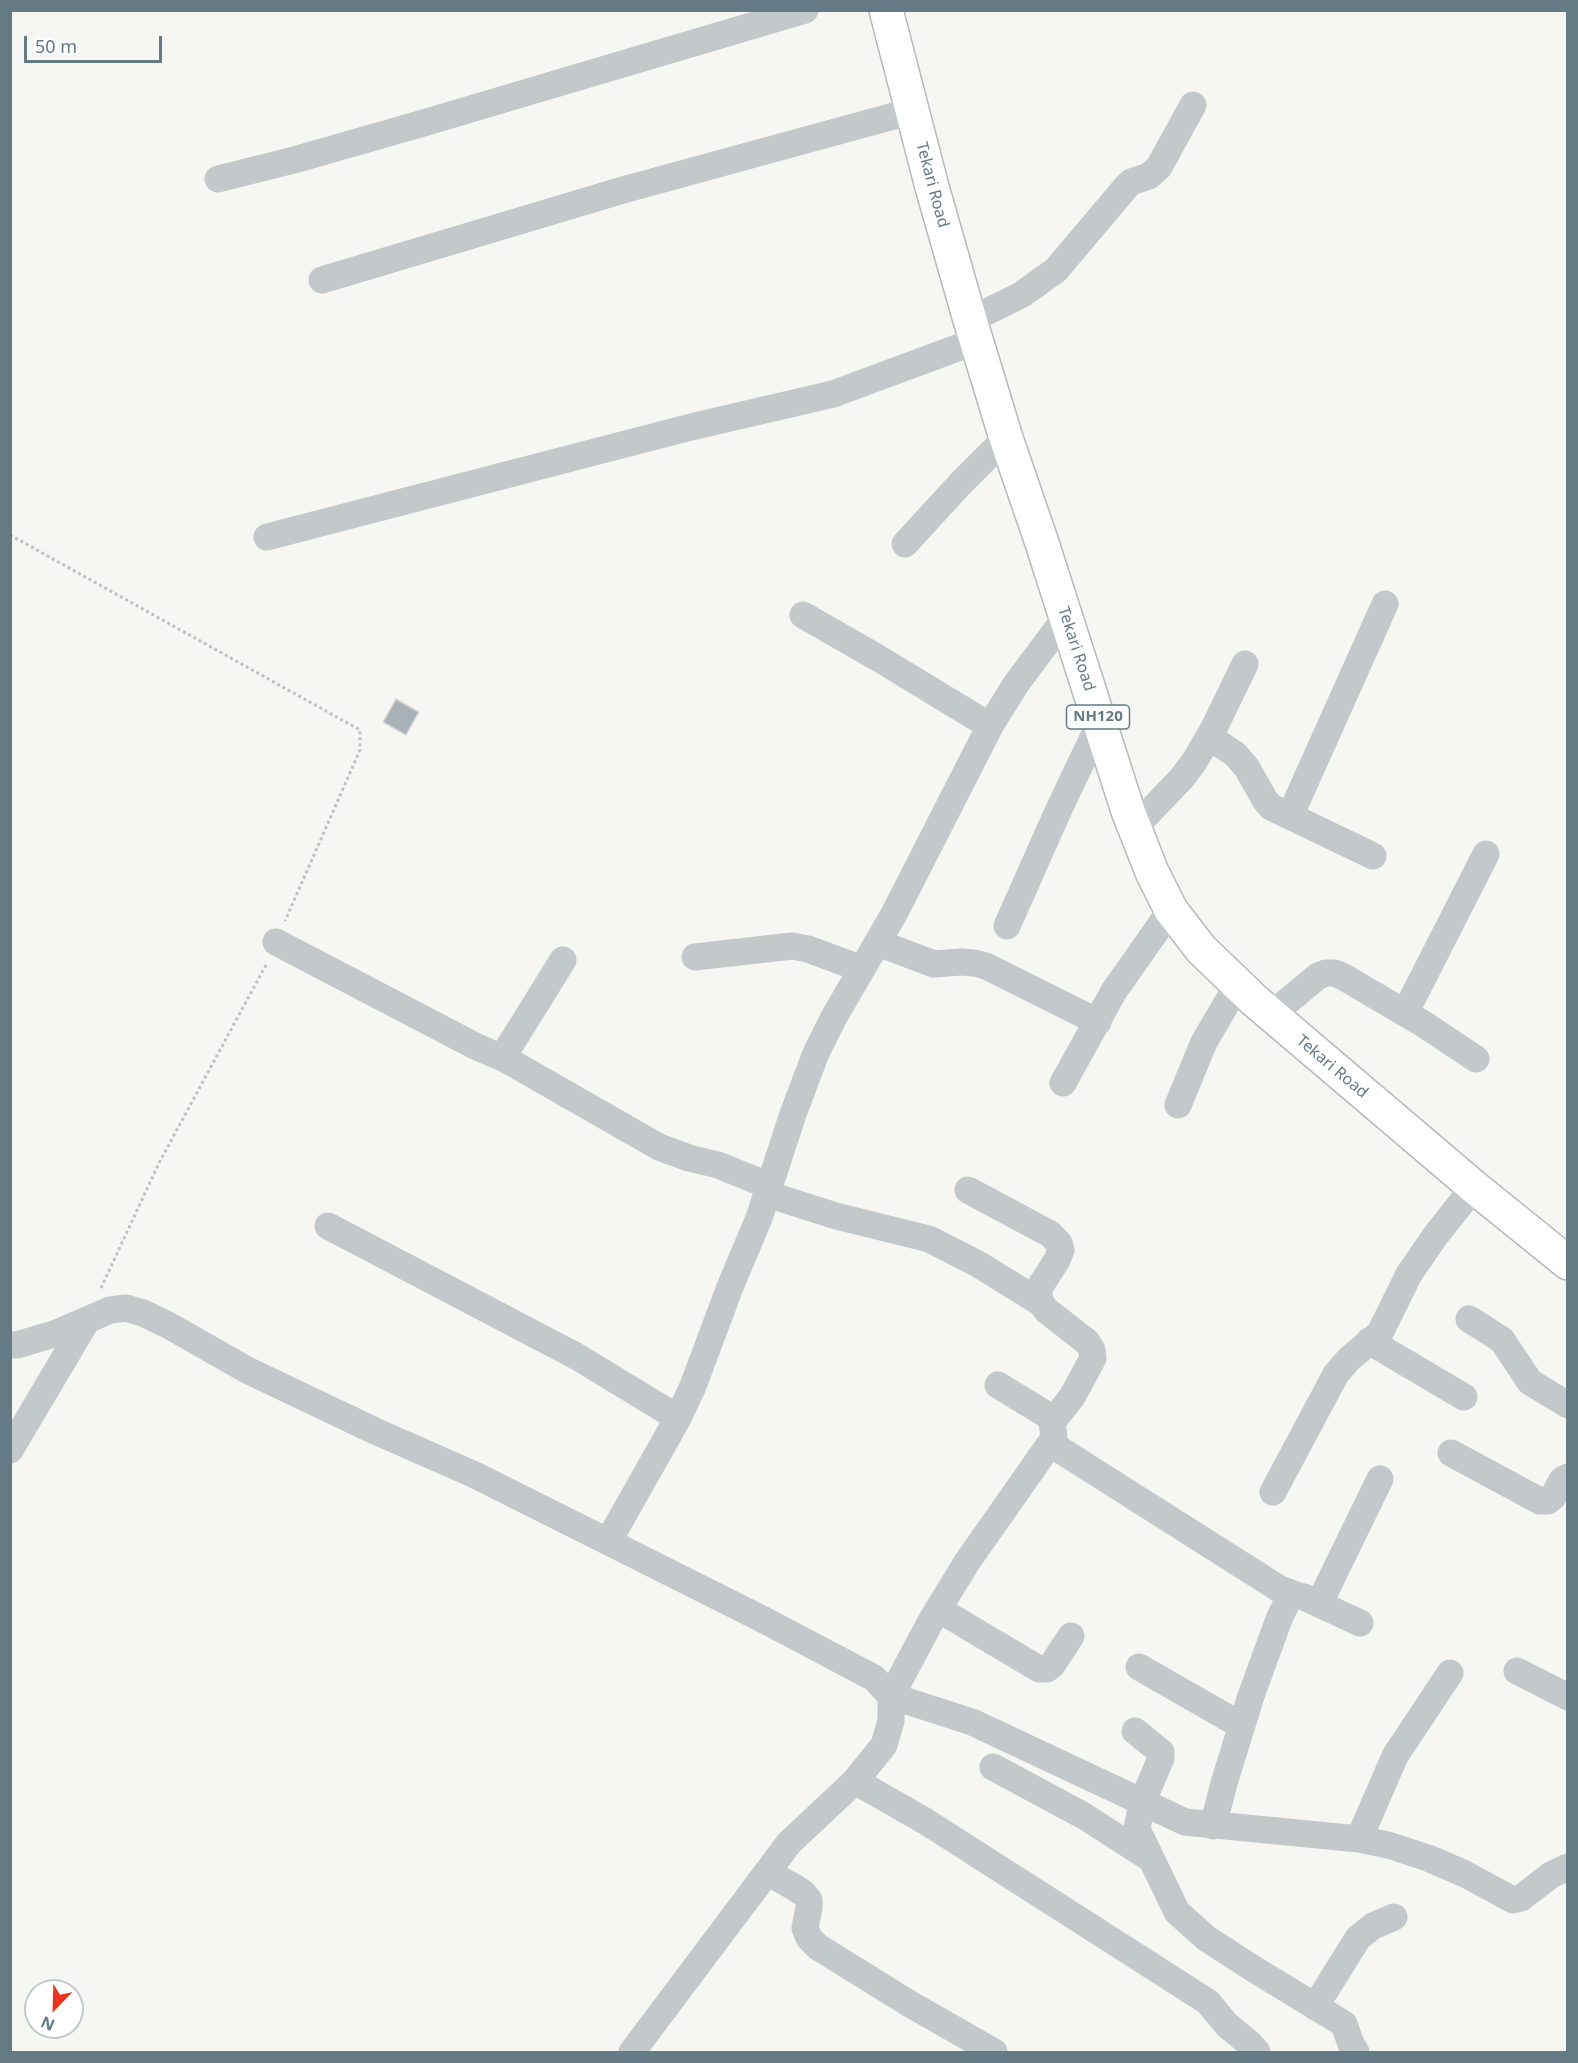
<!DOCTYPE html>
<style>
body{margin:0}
#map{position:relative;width:1578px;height:2063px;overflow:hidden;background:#f6f6f2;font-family:"Noto Sans",sans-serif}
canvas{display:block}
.frame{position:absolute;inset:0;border:12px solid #647a85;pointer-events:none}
.north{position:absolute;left:24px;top:1979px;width:60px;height:60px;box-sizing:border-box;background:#fff;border:2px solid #c1cace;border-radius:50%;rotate:203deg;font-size:16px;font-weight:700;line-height:24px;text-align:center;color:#647a85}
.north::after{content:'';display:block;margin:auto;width:21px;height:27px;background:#ea341f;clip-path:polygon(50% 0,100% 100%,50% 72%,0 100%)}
.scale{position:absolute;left:24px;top:36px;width:138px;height:27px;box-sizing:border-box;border:3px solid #647a85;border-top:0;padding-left:8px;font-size:18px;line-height:21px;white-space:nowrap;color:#647a85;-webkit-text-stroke:4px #fff;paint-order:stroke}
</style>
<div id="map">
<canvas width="1578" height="2063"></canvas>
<div class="frame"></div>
<div class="north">N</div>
<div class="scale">50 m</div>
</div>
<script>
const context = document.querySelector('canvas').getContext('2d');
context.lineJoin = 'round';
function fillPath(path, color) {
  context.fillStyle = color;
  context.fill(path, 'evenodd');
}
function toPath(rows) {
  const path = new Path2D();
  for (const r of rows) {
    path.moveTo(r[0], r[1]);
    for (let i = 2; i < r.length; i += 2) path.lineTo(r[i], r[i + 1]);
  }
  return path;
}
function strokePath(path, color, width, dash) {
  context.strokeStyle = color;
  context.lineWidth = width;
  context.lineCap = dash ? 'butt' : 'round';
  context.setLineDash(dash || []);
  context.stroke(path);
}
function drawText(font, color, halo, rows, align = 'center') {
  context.font = font + ' "Noto Sans",sans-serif';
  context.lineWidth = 6;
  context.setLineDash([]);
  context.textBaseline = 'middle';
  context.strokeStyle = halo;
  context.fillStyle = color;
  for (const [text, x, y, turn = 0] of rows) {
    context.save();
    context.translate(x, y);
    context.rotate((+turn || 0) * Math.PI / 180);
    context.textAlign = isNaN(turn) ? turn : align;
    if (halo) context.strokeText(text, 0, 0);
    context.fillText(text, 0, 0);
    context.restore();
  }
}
const building = toPath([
 [396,699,419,712,406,735,383,722,396,699]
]);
const path = toPath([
 [10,535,360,730,360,750,285,921],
 [101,1288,159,1163,267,963]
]);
const minor = toPath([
 [218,179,294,160,420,124,805,10],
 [322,280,623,190,912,111],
 [970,320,1021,295,1056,270,1126,187,1131,182,1149,176,1159,167,1193,105],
 [267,537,691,427,833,394,976,341],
 [905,544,960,484,1006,438],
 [803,615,878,658,990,726],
 [1209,737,1235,754,1247,768,1265,800,1271,807,1373,856],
 [1290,816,1385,604],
 [1134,828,1181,779,1194,762,1214,728,1245,664],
 [1007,926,1059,809,1100,723],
 [276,942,475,1046,507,1060],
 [878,943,934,964,961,962,974,963,986,966,1098,1022],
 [695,957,792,946,808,949,862,969],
 [563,960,507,1050,505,1057,507,1060,659,1147,689,1158,718,1165,770,1186],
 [1405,1013,1486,854],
 [1271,1015,1318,976,1326,973,1334,973,1342,976,1422,1023,1476,1059],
 [1063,1083,1114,991,1171,910],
 [1178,1105,1204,1042,1238,984],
 [968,1190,1050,1234,1059,1243,1061,1250,1057,1260,1041,1285,1038,1294,1041,1303,1046,1310,1087,1342,1092,1350,1093,1358,1072,1397,1052,1422],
 [767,1194,836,1216,929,1239,978,1264,1041,1303],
 [328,1226,576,1356,678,1418],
 [1469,1319,1502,1340,1530,1382,1568,1405],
 [1369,1341,1464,1397],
 [10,1345,17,1345,57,1333,110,1310,126,1308,143,1313,168,1325,247,1370,375,1431,475,1475,764,1620,874,1678,891,1696,891,1721,884,1745,855,1781,789,1843,632,2052],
 [998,1385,1047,1415,1052,1422,1054,1438,967,1562,931,1621,891,1696,972,1722,1185,1822,1359,1839,1388,1845,1428,1858,1465,1874,1513,1900,1521,1898,1551,1875,1568,1867],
 [1051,1444,1278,1588,1296,1595],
 [10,1450,87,1320],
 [1451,1453,1540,1501,1548,1501,1553,1497,1562,1480,1568,1477],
 [1273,1492,1336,1374,1349,1359,1380,1333,1409,1274,1436,1235,1474,1187],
 [608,1542,678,1418,693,1386,730,1287,759,1218,793,1114,816,1053,834,1017,894,914,990,726,1016,684,1066,617],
 [1319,1604,1380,1479],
 [938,1609,1039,1669,1047,1669,1052,1665,1071,1636],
 [1139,1667,1242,1726],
 [1517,1671,1568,1697],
 [1135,1731,1156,1748,1161,1752,1161,1758,1142,1803,1137,1829,1177,1912,1206,1938,1249,1966,1344,2024,1351,2044,1356,2052],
 [993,1767,1084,1816,1151,1859],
 [855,1781,925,1821,1208,2002,1227,2025,1250,2044,1257,2052],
 [1213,1826,1224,1783,1251,1696,1279,1619,1289,1598,1296,1595,1304,1597,1360,1623],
 [1359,1839,1395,1756,1450,1673],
 [767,1872,792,1886,803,1893,809,1900,809,1908,805,1928,809,1938,818,1947,910,2004,994,2052],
 [1315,2007,1358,1938,1373,1926,1394,1917]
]);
const highway = toPath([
 [886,10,932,187,970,320,1006,438,1042,543,1128,811,1152,872,1171,910,1201,949,1254,1000,1474,1187,1568,1263]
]);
const shields = [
 [1098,717,63]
];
const shieldNames = [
 ["NH120",1098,717]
];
const streetNames = [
 ["Tekari Road",932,185,75],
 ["Tekari Road",1076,649,72],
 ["Tekari Road",1332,1067,40]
];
fillPath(building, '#a8b2b6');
strokePath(building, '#d8d7d5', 1.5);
strokePath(highway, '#b6babc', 36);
strokePath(path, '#bfc1c3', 3, [3, 3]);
strokePath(minor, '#c3c8ca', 27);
strokePath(highway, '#fff', 33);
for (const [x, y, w] of shields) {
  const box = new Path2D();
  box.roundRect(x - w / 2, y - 12, w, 24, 4.5);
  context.fillStyle = '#fff';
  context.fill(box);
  strokePath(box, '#647a85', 1.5);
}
drawText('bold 15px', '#647a85', null, shieldNames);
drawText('16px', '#647a85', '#fff', streetNames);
</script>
